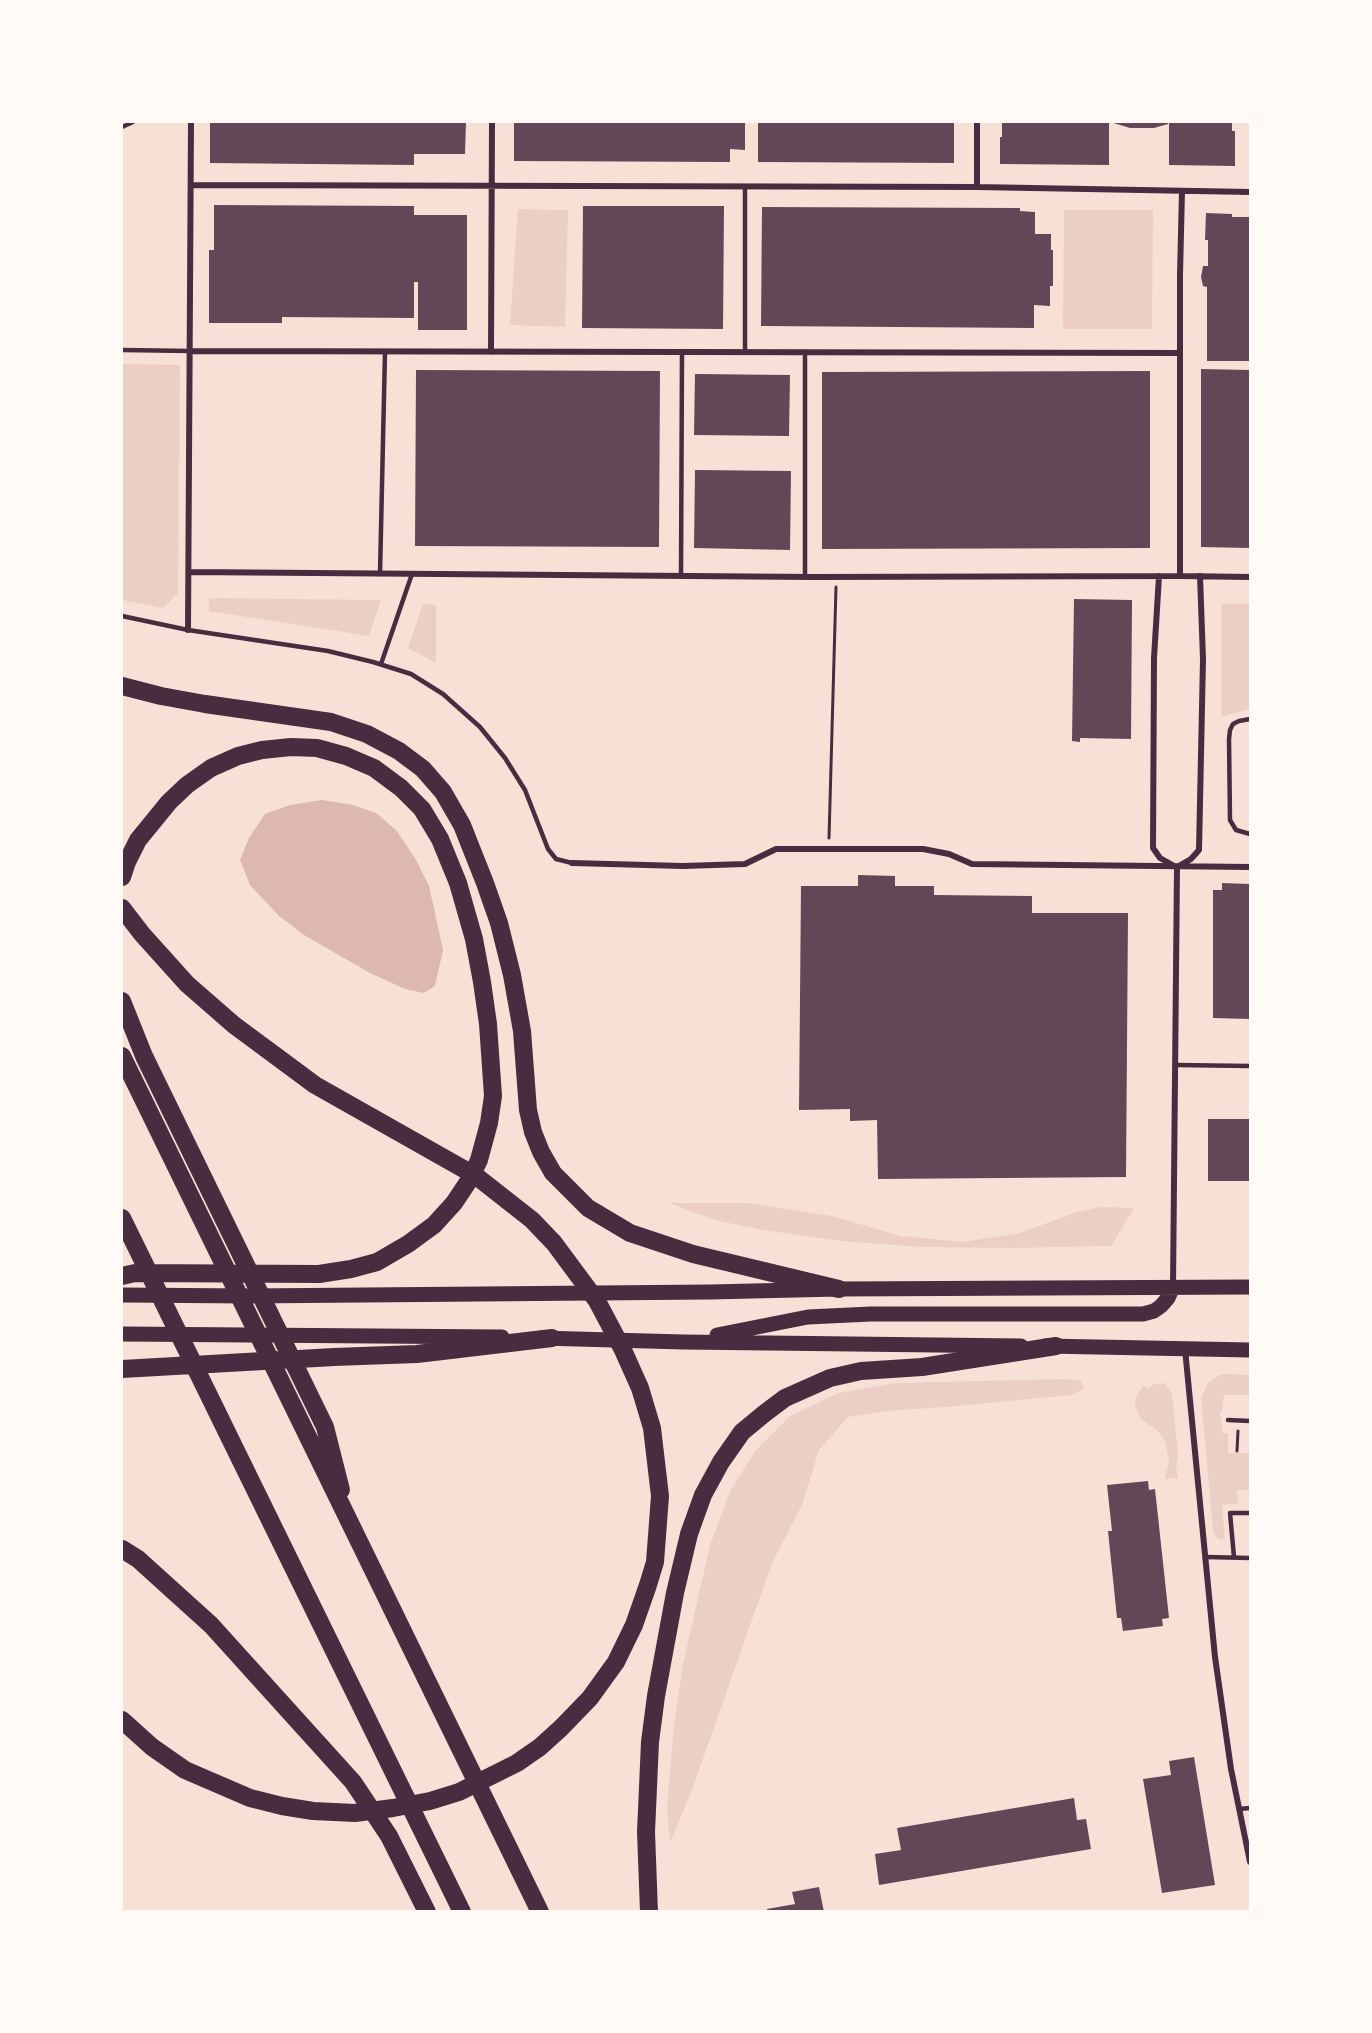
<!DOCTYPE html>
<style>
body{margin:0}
#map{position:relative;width:1372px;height:2033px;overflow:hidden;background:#f7e1d7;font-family:Lato,sans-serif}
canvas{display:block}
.frame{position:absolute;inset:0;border:123px solid #fffaf5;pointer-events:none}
</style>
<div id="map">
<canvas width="1372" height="2033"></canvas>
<div class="frame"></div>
</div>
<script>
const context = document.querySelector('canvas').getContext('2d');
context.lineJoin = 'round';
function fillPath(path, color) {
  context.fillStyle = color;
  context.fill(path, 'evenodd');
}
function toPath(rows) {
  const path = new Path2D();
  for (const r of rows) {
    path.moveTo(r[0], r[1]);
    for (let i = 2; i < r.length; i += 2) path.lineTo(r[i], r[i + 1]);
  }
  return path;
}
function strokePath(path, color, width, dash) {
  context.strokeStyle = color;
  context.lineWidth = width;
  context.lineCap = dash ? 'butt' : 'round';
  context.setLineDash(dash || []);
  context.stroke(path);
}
const green = toPath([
 [518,209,568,210,565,327,510,325],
 [1064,210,1153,210,1152,329,1063,329],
 [122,364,180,365,178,593,163,608,122,600],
 [209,598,381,600,369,636,209,611],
 [423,604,436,605,436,663,408,648],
 [1221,604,1250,604,1249,709,1221,717],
 [670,1203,747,1203,832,1216,901,1236,964,1242,1020,1233,1077,1212,1101,1207,1134,1208,1111,1246,1014,1248,920,1247,841,1241,763,1230,714,1220],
 [1225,1374,1250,1375,1250,1395,1224,1395,1222,1411,1220,1412,1223,1433,1228,1433,1228,1453,1250,1453,1250,1490,1237,1490,1238,1504,1222,1505,1225,1538,1220,1540,1215,1536,1213,1530,1201,1398,1208,1383,1218,1376],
 [1064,1379,1080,1380,1084,1389,1072,1395,946,1407,886,1411,848,1417,819,1450,802,1505,772,1563,692,1790,670,1843,667,1809,674,1725,683,1664,710,1545,730,1491,756,1450,790,1416,838,1393,896,1383],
 [1160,1383,1166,1384,1172,1394,1178,1455,1176,1465,1178,1478,1165,1479,1169,1461,1165,1441,1156,1429,1142,1420,1138,1414,1135,1405,1136,1398,1143,1385,1148,1389,1152,1385]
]);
const water = toPath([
 [322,800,353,805,376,813,396,830,415,858,429,886,443,950,435,986,424,993,405,989,370,973,304,935,279,916,250,885,240,860,249,838,265,814,290,805]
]);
const building = toPath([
 [210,122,466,122,465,154,414,154,414,165,210,163],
 [514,122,745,122,745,150,730,149,730,162,514,161],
 [758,122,954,122,954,163,758,162],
 [1002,122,1109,122,1109,165,1000,164,1000,137,1002,137],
 [1110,122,1168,122,1168,124,1154,128,1130,128],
 [1169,122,1232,122,1232,131,1235,131,1235,166,1169,165],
 [214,205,414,206,414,215,467,215,467,330,418,330,418,282,414,282,414,318,282,317,282,323,209,323,209,250,214,250],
 [583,206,724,206,723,329,582,328],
 [762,207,1020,208,1020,211,1035,212,1035,234,1051,234,1051,250,1053,250,1053,286,1050,286,1050,306,1034,305,1034,328,761,326],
 [1206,213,1232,214,1232,217,1250,217,1250,361,1207,361,1207,287,1203,286,1201,277,1203,266,1208,266,1208,240,1205,240],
 [1201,369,1250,370,1250,548,1201,547],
 [416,370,660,371,659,547,415,546],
 [1150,371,1150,548,822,549,822,372],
 [695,374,790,375,789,436,694,435],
 [695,470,791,471,790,550,694,548],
 [1074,599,1132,600,1131,739,1080,738,1080,742,1072,741],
 [858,875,895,876,895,886,934,886,934,895,1032,896,1032,913,1128,913,1126,1177,878,1179,877,1120,850,1121,850,1109,799,1110,801,886,858,886],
 [1222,883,1250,884,1250,1019,1213,1018,1213,890,1222,890],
 [1208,1119,1250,1119,1250,1181,1208,1181],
 [1148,1481,1149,1490,1155,1489,1169,1618,1162,1619,1163,1626,1123,1631,1121,1618,1117,1618,1108,1531,1112,1531,1107,1485],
 [1194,1757,1215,1885,1162,1893,1143,1779,1171,1775,1169,1761],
 [1074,1798,1077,1820,1086,1819,1091,1849,879,1885,875,1854,901,1850,897,1828],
 [819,1887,824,1912,768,1912,767,1909,795,1904,792,1892]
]);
const path = toPath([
 [829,838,836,587],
 [1237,1451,1238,1431]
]);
const service = toPath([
 [122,127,133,122],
 [122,350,191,351],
 [745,351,745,187],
 [380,574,385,352],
 [681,576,682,351],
 [805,577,805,352],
 [122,616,188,630,328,651,373,662,411,674,443,694,480,727,505,758,525,790,548,849,556,859,572,863],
 [381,664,412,574],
 [1250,719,1239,721,1233,724,1230,730,1229,739,1230,820,1236,830,1250,834],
 [1176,1065,1250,1066],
 [1228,1420,1250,1421],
 [1205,1557,1250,1558],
 [1234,1557,1230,1513,1250,1513],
 [1239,1809,1250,1808]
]);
const minor = toPath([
 [191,185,977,187,1250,192],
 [977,187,977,122],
 [191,351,1180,353],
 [491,352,492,122],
 [189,572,813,577,1180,576,1250,577],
 [1159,576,1154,658,1153,848,1160,858,1176,867],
 [1180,576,1180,275,1182,191],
 [188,630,191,122],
 [572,863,683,866,745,864,776,849,923,849,949,854,972,864,1250,867],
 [1177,867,1191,859,1199,850,1203,659,1200,576],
 [1173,1287,1177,867],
 [1185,1349,1215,1657,1231,1769,1250,1862]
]);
const primary = toPath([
 [122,1295,249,1296,710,1292,839,1289,1250,1287],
 [122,1334,502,1337],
 [717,1335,808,1317,871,1314,1143,1314,1154,1311,1161,1306,1168,1298,1173,1287],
 [541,1338,683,1342,1021,1346],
 [1045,1346,1250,1350]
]);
const motorway = toPath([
 [122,686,161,696,205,704,331,722,367,734,399,751,423,769,443,792,462,825,485,883,499,923,512,975,522,1031,528,1110,533,1132,541,1152,553,1173,588,1208,630,1233,693,1254,839,1289],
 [122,877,127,862,138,840,169,802,187,785,211,768,238,756,262,750,291,747,317,748,346,756,374,768,401,788,422,809,440,839,458,883,474,939,482,982,488,1024,493,1096,489,1123,479,1160,470,1179,454,1203,434,1225,408,1244,377,1262,351,1269,319,1274,135,1273,122,1276],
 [122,908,142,934,187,984,234,1025,315,1085,476,1176,532,1220,554,1243,597,1301,623,1350,640,1388,652,1428,660,1496,655,1562,648,1585,634,1625,616,1662,590,1698,561,1728,540,1747,517,1763,459,1792,430,1801,393,1808,355,1813,313,1811,282,1806,250,1798,185,1770,152,1747,122,1720],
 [122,1001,144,1056,325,1427,341,1490],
 [122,1056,540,1912],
 [122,1218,462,1912],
 [122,1369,334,1357,417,1354,552,1338],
 [122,1549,138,1559,211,1625,353,1782,389,1836,427,1912],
 [649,1912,646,1832,650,1742,656,1696,675,1593,689,1534,703,1495,721,1462,742,1432,765,1413,785,1398,830,1378,861,1371,922,1367,1056,1346]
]);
fillPath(green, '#ebcfc5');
fillPath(water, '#dcb8b0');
fillPath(building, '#644757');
strokePath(path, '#4a2c40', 3);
strokePath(service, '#4a2c40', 4.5);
strokePath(minor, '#4a2c40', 6);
strokePath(primary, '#4a2c40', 15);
strokePath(motorway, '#4a2c40', 18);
</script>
